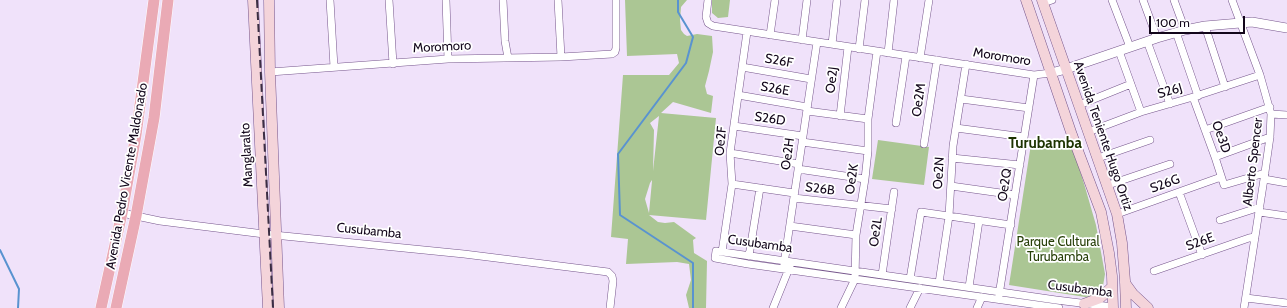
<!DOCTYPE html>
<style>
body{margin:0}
#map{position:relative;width:1287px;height:308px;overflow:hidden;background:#f0e2fa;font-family:Cabin,sans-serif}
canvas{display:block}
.scale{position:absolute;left:1149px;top:16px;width:96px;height:18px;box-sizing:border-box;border:2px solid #12061a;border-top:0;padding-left:5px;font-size:12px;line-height:14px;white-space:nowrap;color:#12061a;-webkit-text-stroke:3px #fff;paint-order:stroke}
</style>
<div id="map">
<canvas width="1287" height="308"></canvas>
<div class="scale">100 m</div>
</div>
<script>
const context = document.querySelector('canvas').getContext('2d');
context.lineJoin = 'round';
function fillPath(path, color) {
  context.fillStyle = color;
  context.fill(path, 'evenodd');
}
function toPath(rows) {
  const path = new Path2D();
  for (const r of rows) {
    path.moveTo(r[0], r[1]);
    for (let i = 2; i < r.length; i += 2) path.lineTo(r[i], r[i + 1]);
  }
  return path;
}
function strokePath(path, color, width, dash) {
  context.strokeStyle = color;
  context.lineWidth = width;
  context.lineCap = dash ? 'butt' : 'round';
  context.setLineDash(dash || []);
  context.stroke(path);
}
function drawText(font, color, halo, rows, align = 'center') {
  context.font = font + ' Cabin,sans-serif';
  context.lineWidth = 3.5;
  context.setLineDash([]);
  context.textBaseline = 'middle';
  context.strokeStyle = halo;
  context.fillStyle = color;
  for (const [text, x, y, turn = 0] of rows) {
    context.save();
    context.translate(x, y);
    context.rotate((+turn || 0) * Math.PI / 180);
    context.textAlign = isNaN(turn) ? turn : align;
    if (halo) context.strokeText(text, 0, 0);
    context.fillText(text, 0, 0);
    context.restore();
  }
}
const green = toPath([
 [625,0,687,0,681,7,680,20,681,30,684,34,687,36,697,34,712,36,713,52,709,71,705,86,707,94,713,96,711,113,673,102,661,113,716,118,706,220,649,215,658,222,665,223,674,222,696,238,693,240,694,253,707,261,706,308,689,308,686,295,691,280,689,264,677,262,626,264,628,239,611,237,623,75,669,75,679,63,677,54,627,56],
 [659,116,653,171,654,130,650,123],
 [652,180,652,181,649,213,645,199,650,183],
 [712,0,730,0,728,17,718,18,712,13],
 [878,140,929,147,924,185,872,179],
 [1031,144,1073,148,1085,187,1096,225,1105,274,1103,286,1094,296,1085,297,1009,285]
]);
const stream = toPath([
 [678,0,678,12,693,37,686,63,618,154,620,215,693,263,693,308],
 [0,250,19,289,18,308]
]);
const minor = toPath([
 [330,0,334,67],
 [389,0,393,64],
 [446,0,448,59],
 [503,0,505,41,508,58],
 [558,0,561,57],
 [708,0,706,17,708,23,713,26,1034,75,1051,73],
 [1112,0,1130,47],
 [1143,0,1157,38],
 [1174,0,1185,30],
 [1232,0,1260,75,1271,114,1270,137,1264,179,1244,308],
 [1043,3,1052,0],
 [1205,26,1225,87],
 [1176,32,1198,96],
 [770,35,775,0],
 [802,40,807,0],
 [1147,41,1170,104],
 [832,44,837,0],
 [859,49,865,0],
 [1119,51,1141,112],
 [888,53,894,0],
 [920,58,929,0],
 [742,67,811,79],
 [270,72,448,59,561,57,612,54,615,52,616,48,616,0],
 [738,95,807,107],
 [1193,97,1215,157,1224,185,1265,173],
 [961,99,1029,108],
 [1079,105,1131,84],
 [807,111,868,119],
 [1271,114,1287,115],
 [840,116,848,47],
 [896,123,906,56],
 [734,126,803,136],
 [956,128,1024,137],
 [1205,130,1270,107],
 [1088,132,1141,112,1193,97,1260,75],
 [802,142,868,151],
 [924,144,937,60],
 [730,153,799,164],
 [1215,157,1270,137],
 [952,158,1020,165],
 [1098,158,1150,140],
 [798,169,865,179],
 [1264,179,1287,183],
 [732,184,794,193],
 [1108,185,1170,164],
 [951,186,1015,195],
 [1179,192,1202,255],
 [794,198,892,209],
 [1259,212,1287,216],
 [122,213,160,221,264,234,464,254,608,272,612,276,613,281,610,308],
 [1117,214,1221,177],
 [1220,220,1260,207],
 [790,226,856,235],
 [722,252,732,184,730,153,747,32],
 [749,256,760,188],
 [784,264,817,42],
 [1154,271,1249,238,1255,237],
 [882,275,894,192],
 [910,279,921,212,1011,225],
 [939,283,949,216,953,146,966,64],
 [969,287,979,221],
 [999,295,1034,75],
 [1246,298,1287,303],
 [773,308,790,266],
 [841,308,855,279,856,235,865,179,868,151,868,119,877,51],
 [910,308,920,288],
 [977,308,982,297],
 [1059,308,748,264,715,258,716,251,1056,300,1113,307]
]);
const tertiary = toPath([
 [1051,73,1066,69,1157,38,1185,30,1205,26,1252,22,1287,28]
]);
const secondary = toPath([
 [253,0,268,308],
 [269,0,270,72,279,308],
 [1026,0,1072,135,1101,212,1109,253,1112,276,1113,308],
 [1042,0,1117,214,1122,243,1125,281,1126,308],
 [1125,283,1133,294,1148,308],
 [1084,304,1100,298,1112,287]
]);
const primary = toPath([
 [101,308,122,213,136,135,154,0],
 [116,308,136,216,154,118,168,0]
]);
const rail = toPath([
 [257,0,273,308]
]);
const streetNames = [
 ["Moromoro",442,47,-3],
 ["Moromoro",1002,57,9],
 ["S26F",779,61,10],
 ["Oe2J",832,80,-83],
 ["S26E",775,89,10],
 ["S26J",1170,91,-16],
 ["Oe2M",919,100,-82],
 ["S26D",770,119,8],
 ["Avenida Teniente Hugo Ortiz",1103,136,71],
 ["Oe3D",1221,137,70],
 ["Oe2F",721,141,-85],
 ["Oe2H",788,154,-82],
 ["Manglaralto",247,155,-93],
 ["Alberto Spencer",1253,162,-83],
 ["Oe2N",939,173,-86],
 ["Avenida Pedro Vicente Maldonado",127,176,-80],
 ["Oe2K",852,179,-82],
 ["S26G",1165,184,-20],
 ["Oe2Q",1005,185,-81],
 ["S26B",820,189,7],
 ["Cusubamba",369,231,6],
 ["Oe2L",876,232,-82],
 ["S26E",1200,242,-20],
 ["Cusubamba",760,244,8],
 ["Cusubamba",1080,289,7]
];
const parkNames = [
 ["Parque Cultural",1058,242],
 ["Turubamba",1058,257]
];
const quarterNames = [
 ["Turubamba",1045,144]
];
fillPath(green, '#abc694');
strokePath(stream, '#5993d0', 2);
strokePath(minor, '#76568c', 8);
strokePath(tertiary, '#76568c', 10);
strokePath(secondary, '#76568c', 11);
strokePath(primary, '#fff', 12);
strokePath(minor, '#fff', 7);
strokePath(tertiary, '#fff', 9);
strokePath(secondary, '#f4d4da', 10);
strokePath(primary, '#eaaab5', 11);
strokePath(rail, '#3b2e43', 2, [8, 4]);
drawText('13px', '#12061a', '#fff', streetNames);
drawText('13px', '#273f08', '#fff', parkNames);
drawText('bold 15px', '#1d3300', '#fff', quarterNames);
</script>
